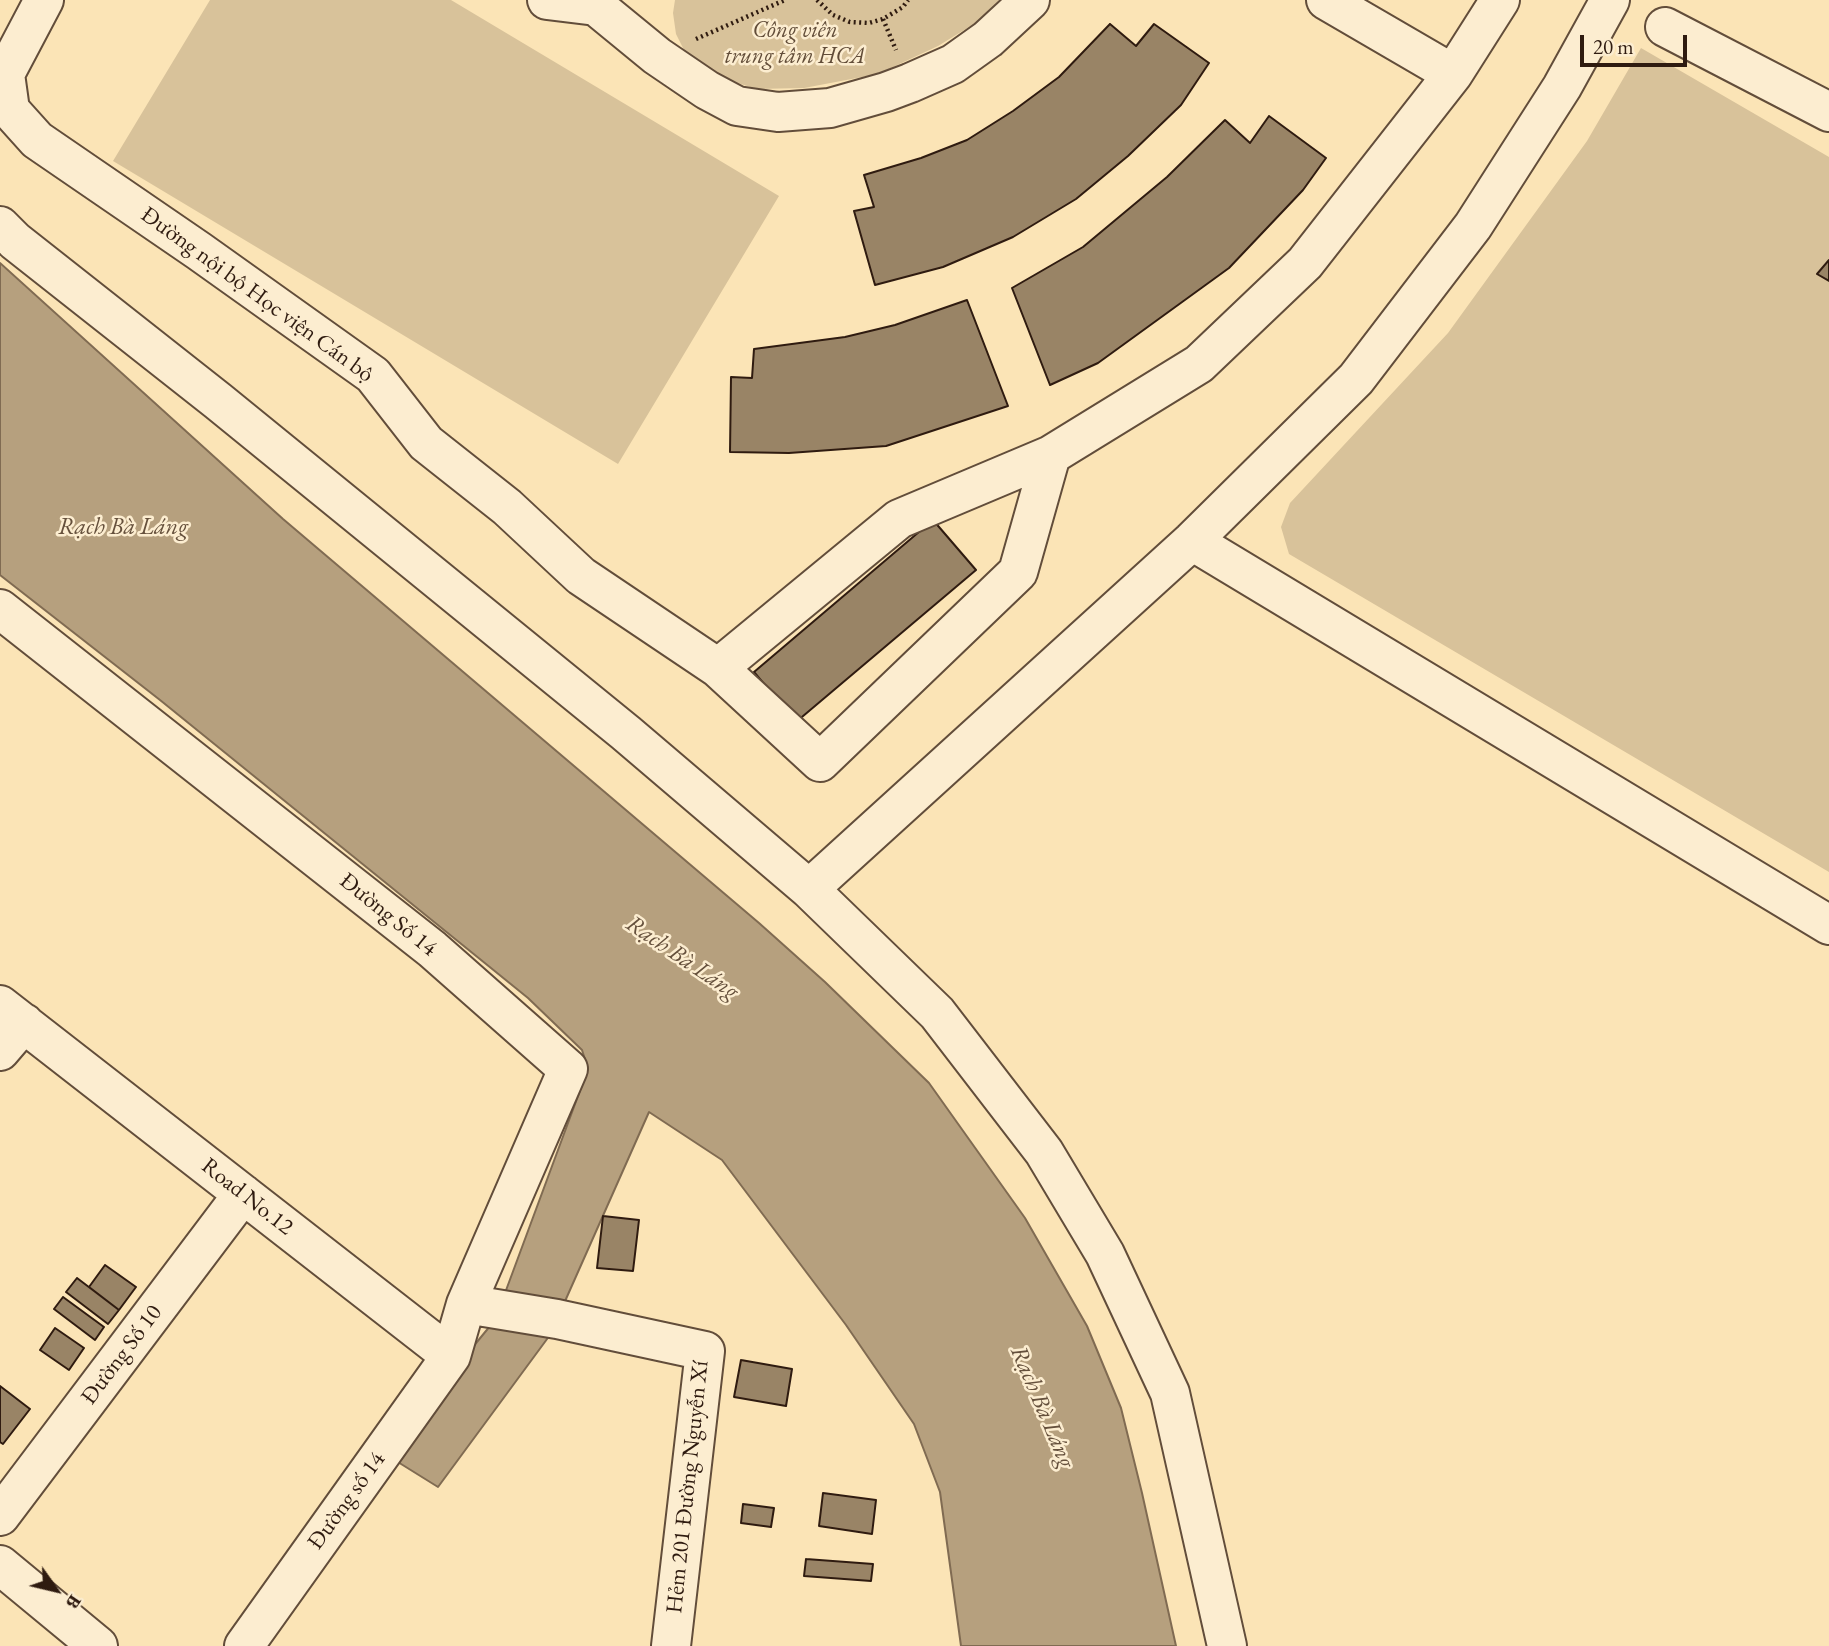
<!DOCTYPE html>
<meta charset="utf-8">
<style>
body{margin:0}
#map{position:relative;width:1829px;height:1646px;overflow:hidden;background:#fbe4b6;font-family:"EB Garamond",serif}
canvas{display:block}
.north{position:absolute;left:21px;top:1555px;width:70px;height:70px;-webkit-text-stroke:5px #fcedd0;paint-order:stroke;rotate:124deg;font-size:19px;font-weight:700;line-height:28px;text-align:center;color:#2f1b10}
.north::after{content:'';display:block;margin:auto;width:24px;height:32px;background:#2f1b10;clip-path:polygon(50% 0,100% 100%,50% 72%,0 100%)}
.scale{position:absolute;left:1580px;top:35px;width:107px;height:32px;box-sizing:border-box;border:4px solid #2f1b10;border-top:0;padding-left:9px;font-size:21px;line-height:24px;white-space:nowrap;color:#2f1b10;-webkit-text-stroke:5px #fcedd0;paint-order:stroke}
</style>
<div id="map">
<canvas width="1829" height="1646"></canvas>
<div class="north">B</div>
<div class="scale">20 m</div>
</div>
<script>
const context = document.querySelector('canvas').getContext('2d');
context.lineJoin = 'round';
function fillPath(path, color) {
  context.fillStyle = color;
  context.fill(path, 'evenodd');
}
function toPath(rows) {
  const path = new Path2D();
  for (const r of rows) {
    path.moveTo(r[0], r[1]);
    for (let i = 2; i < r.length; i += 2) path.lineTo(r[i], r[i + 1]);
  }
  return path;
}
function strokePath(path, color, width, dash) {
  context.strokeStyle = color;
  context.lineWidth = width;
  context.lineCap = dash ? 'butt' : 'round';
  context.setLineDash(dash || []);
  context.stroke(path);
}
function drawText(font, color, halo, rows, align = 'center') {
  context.font = font + ' "EB Garamond",serif';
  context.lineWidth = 5;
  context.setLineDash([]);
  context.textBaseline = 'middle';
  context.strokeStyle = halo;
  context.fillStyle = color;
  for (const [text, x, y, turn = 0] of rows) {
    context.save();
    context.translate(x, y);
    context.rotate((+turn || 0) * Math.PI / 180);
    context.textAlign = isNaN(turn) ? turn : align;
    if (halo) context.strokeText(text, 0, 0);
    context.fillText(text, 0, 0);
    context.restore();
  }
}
const green = toPath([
 [210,0,451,0,779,196,618,464,113,161],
 [675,0,1002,0,987,16,938,46,878,74,804,88,757,89,724,79,701,65,684,50,676,34,673,13],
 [1641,48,1829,157,1829,872,1289,554,1281,527,1290,503,1448,333,1587,141]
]);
const water = toPath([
 [0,263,283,519,759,923,825,982,929,1083,1025,1218,1087,1326,1121,1408,1142,1493,1176,1646,961,1646,940,1492,914,1424,846,1325,722,1160,649,1112,550,1335,438,1487,385,1454,495,1320,588,1069,582,1050,528,998,160,700,0,575,0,263]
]);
const building = toPath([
 [1110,24,1136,46,1154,24,1209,63,1181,105,1128,156,1076,199,1013,237,943,267,875,285,854,211,874,207,864,175,921,158,967,140,1013,111,1059,77,1110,24],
 [1269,116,1326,158,1303,190,1229,268,1098,363,1050,385,1012,288,1083,247,1167,177,1225,120,1250,143,1269,116],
 [1829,260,1829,281,1817,274,1829,260],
 [967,300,1008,406,886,446,789,453,730,452,731,377,752,378,754,349,845,337,895,325,967,300],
 [933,520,976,570,796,722,754,672,933,520],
 [603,1216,639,1220,633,1271,597,1268,603,1216],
 [105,1265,136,1287,119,1310,89,1287,105,1265],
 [77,1278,119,1310,108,1324,66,1292,77,1278],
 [63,1297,104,1327,95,1340,54,1309,63,1297],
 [55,1328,84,1348,69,1370,40,1350,55,1328],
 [741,1360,792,1369,786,1406,734,1397,741,1360],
 [0,1386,30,1409,3,1444,0,1442,0,1386],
 [823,1493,876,1500,872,1534,819,1526,823,1493],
 [743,1504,774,1508,771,1527,741,1523,743,1504],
 [806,1559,873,1564,871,1581,804,1576,806,1559]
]);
const path = toPath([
 [817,0,833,15,850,22,869,23,883,19,903,7,908,0],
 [883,19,896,50],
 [696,39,785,0]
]);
const minor = toPath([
 [44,0,5,74,10,110,37,140,199,251,373,375,426,443,507,507,581,576,718,668,899,519,1051,455,1199,364,1305,263,1453,74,1500,0],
 [547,0,596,6,657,56,707,90,737,106,778,112,830,108,886,92,910,83,953,64,988,39,1030,0],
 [1326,0,1453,74],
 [1665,27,1829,112],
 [0,226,15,241,218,401,626,733,809,889,937,1013,1044,1152,1105,1254,1170,1393,1227,1646],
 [1192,541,1829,925],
 [0,609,432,949,568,1069,466,1304,451,1356,0,1005],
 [718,668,820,762,1018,572,1051,455],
 [809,889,1192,541,1356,379,1473,226,1562,87,1610,0],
 [0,1051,24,1023],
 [466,1304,557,1319,705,1351,671,1646],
 [0,1516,243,1194],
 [0,1565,98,1646],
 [244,1646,451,1356]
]);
const parkNames = [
 ["Công viên",795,31],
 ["trung tâm HCA",795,57]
];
const streetNames = [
 ["Đường nội bộ Học viện Cán bộ",257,295,36],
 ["Đường Số 14",388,915,39],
 ["Road No.12",247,1197,38],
 ["Đường Số 10",122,1355,-53],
 ["Hẻm 201 Đường Nguyễn Xí",688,1487,-84],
 ["Đường số 14",347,1501,-54]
];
const waterNames = [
 ["Rạch Bà Láng",123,527],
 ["Rạch Bà Láng",682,958,34],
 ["Rạch Bà Láng",1042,1407,67]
];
fillPath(green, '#d8c29a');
fillPath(water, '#b6a07e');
strokePath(water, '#806b52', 2);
fillPath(building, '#998466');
strokePath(building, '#2f1b10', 2);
strokePath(minor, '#624d3a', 42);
strokePath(path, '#2f1b10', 4.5, [2, 3.5]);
strokePath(minor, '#fcedd0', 38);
drawText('italic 23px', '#624d39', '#fcedd0', parkNames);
drawText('23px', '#2f1b10', '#fcedd0', streetNames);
drawText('italic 24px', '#65503c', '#fcedd0', waterNames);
</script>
